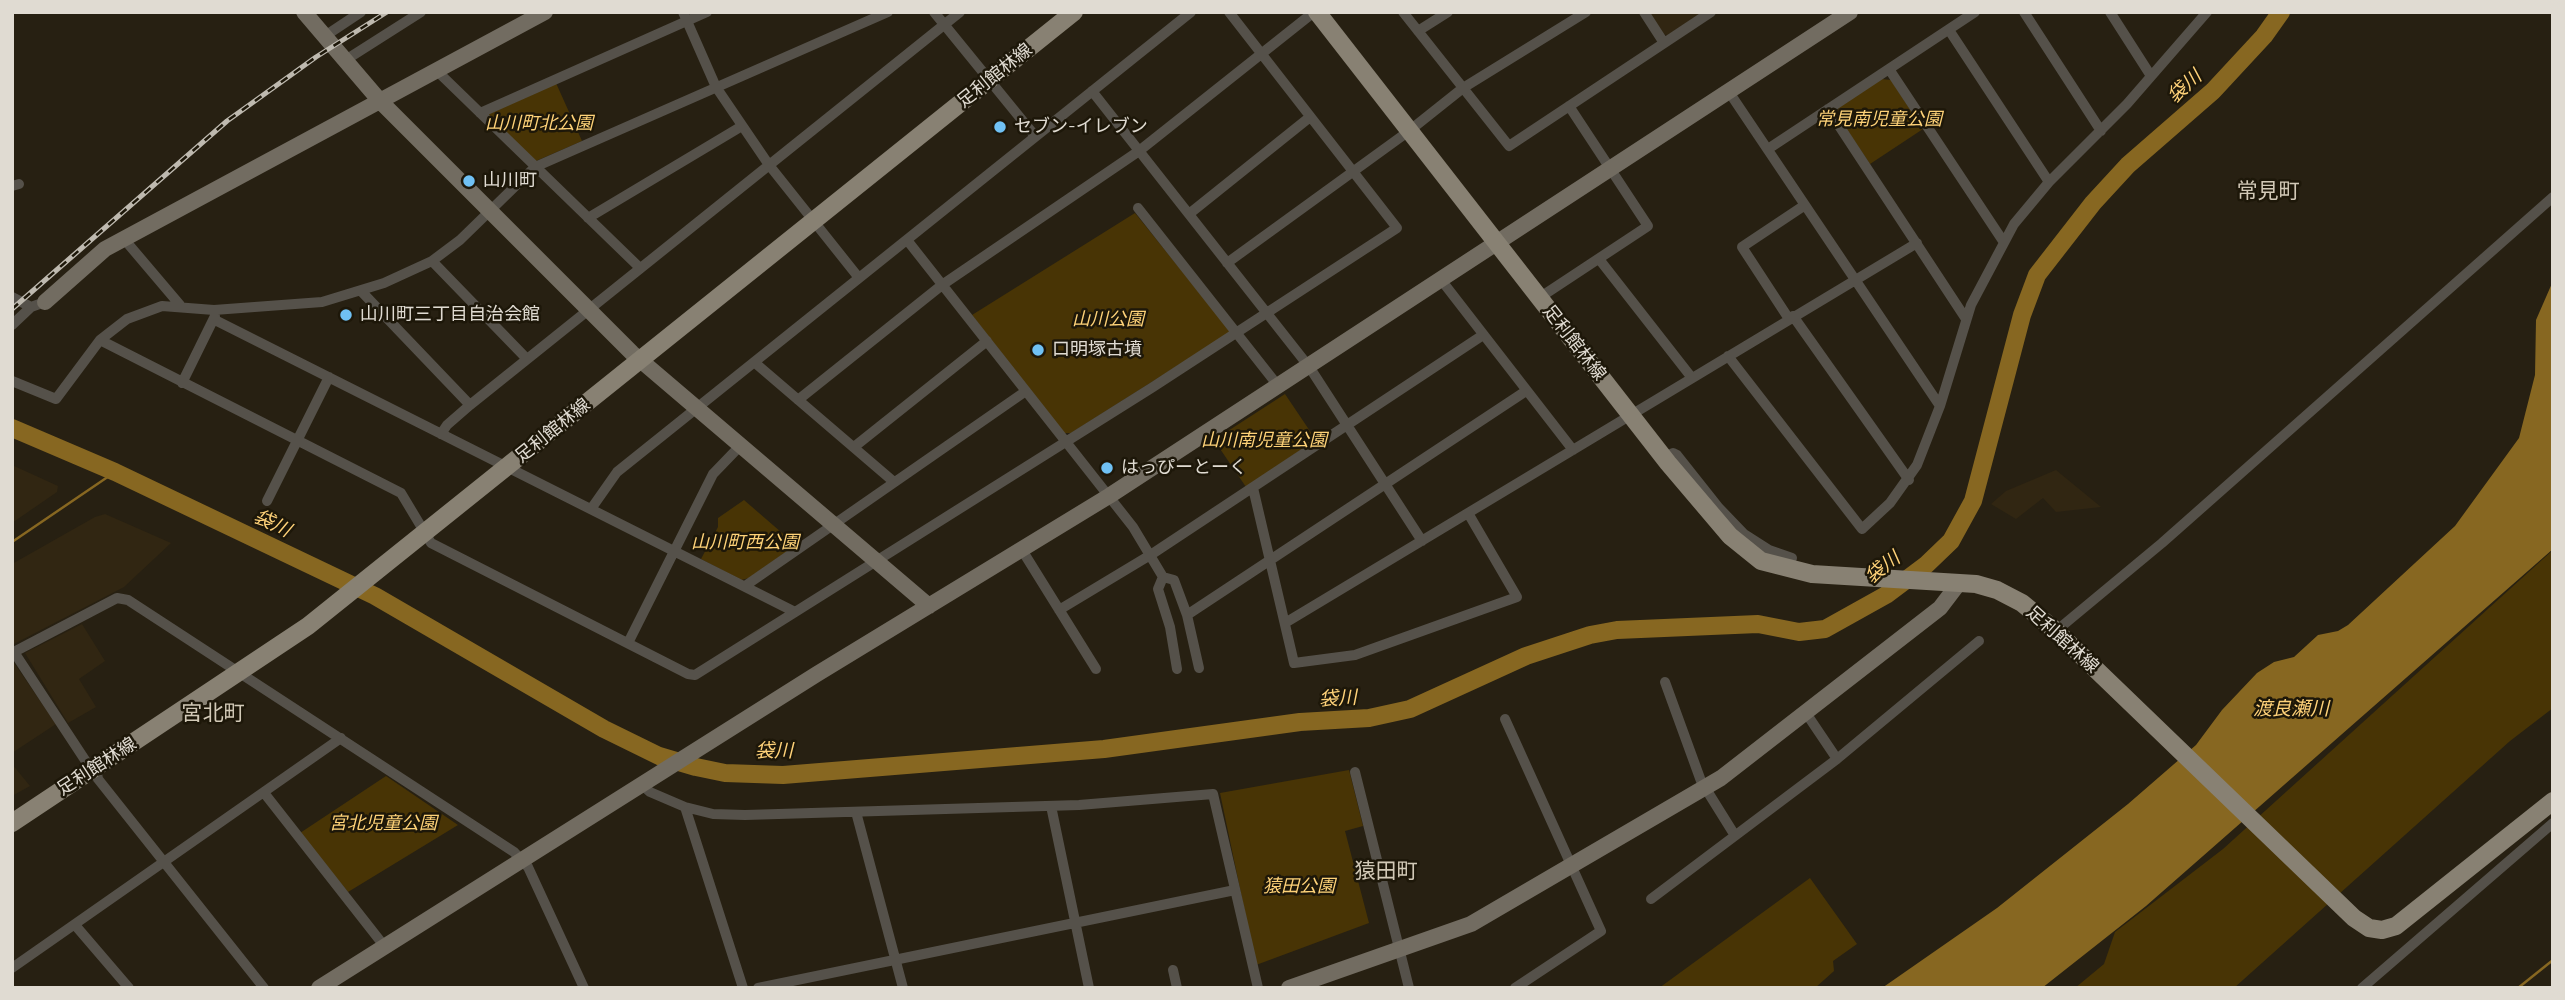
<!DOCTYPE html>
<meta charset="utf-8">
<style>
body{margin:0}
#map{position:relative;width:2565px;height:1000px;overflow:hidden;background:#272012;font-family:"PT Serif",serif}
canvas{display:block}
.frame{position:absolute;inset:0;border:14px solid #e0dbd2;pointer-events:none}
</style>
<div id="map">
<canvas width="2565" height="1000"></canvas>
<div class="frame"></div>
</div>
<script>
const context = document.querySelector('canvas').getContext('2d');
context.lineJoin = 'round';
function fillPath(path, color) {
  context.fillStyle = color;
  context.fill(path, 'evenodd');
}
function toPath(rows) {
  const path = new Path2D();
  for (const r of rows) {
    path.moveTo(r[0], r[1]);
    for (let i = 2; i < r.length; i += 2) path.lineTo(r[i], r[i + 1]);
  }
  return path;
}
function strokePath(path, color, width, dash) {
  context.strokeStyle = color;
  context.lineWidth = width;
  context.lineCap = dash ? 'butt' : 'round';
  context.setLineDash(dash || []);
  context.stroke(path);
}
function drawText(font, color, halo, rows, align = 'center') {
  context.font = font + ' "PT Serif","Noto Sans JP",serif';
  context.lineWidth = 5;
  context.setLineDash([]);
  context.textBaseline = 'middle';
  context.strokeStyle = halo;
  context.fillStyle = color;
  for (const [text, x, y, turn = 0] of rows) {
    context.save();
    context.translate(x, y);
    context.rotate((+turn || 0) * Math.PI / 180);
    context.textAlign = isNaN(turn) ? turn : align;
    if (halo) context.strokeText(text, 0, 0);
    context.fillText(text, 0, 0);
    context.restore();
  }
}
const built = toPath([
 [1647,12,1703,12,1668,35,1661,34],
 [12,465,58,486,57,492,12,523],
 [2056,470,2101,507,2056,512,2043,498,2016,519,1991,504,2006,491],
 [105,514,171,543,124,587,12,645,12,564,95,517],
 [82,624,105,661,79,679,96,707,68,723,25,653],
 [12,660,56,724,12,753],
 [12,764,30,786,12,796]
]);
const green = toPath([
 [1881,79,1891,80,1923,129,1870,164,1837,115,1839,107],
 [556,83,582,141,536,161,489,118,489,111],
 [1135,213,1231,332,1071,433,1063,433,972,315],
 [1285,394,1316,440,1246,487,1214,440],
 [744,500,796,545,749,578,741,580,701,559,718,527,718,518],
 [2553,550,2553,708,2510,741,2234,988,2075,988,2104,964,2115,932,2223,849],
 [1349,770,1363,826,1345,831,1369,923,1256,965,1220,793],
 [386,776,458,825,348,892,300,833],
 [1810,878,1857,944,1833,961,1834,971,1815,988,1659,988]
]);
const water = toPath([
 [2553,281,2553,549,2146,906,2042,988,1882,988,1997,908,2128,804,2196,745,2222,710,2257,673,2274,662,2294,657,2318,635,2338,631,2348,625,2455,526,2519,438,2535,375,2536,320]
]);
const stream = toPath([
 [12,542,115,472],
 [2518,988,2553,960]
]);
const river = toPath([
 [12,428,115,472,375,596,604,729,659,756,696,767,725,773,783,775,1104,749,1300,722,1369,718,1410,709,1526,656,1590,635,1617,630,1758,624,1799,632,1825,629,1886,595,1926,565,1951,541,1973,501,2022,315,2037,275,2093,203,2128,165,2213,91,2264,36,2281,12]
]);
const street = toPath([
 [683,12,716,87,769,165,859,278],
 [934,12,1035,136],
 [1403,12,1509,146,1711,12],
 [1644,12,1664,43],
 [2024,12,2101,131],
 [2110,12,2151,76],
 [1949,30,2049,182],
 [1418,31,1448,12],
 [325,36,361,12],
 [344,61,421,12],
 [1889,69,2003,241],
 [437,71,640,268],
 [1092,91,1310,368,1422,541],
 [1729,92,1940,406],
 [1828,109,1966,319],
 [480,113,707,12],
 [1768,149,1975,12],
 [12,186,19,184],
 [1138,208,1279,387],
 [1189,214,1310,117],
 [588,218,742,126],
 [124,239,180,305],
 [907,240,1133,527,1163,577,1174,580,1187,615,1199,668],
 [1599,259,1692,378],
 [432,261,527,359],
 [1227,263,1409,131,1463,88,1586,12],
 [1442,281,1573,450],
 [361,291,470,405],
 [12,297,31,307,45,302],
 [1539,298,1648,226,1569,106],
 [1793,316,1909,480],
 [1789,319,1742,247,1805,205],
 [215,320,793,611],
 [12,325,31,307],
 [100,340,401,493,431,543,688,674,695,675,1153,387,1397,228,1229,12],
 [1728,356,1862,529,1890,503,1917,465,1940,406,1971,305,2014,224,2049,182,2127,104,2207,12],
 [754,362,894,482],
 [12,381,56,399,100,340,127,319,162,306,214,310,322,302,384,283,432,261,460,240,535,167,888,12],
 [182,383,215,316],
 [798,400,942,285,1139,151,1314,12],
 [441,434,447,425,470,405,960,12],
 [854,447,987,341],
 [1664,457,1673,453,1677,455,1719,508,1744,534,1769,550,1792,558],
 [1253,488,1294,663,1355,655,1517,597,1468,513],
 [267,501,329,377],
 [591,509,617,472,1191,12],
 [1022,550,1096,669],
 [1163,577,1158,589,1170,627,1177,669],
 [745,586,1026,391],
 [1059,610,1152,554,1483,335],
 [1187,615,1526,391],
 [1285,623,1917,243],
 [2056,631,2162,543,2553,197],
 [628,643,713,474,740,446],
 [14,652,87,763,96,768,98,779,264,988],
 [12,653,117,598,128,600,514,852,528,867,584,988],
 [1665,682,1701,781,1734,834],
 [1806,713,1837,759],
 [1505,719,1601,931,1515,988],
 [1355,772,1409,988],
 [641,784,650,792,685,807,713,814,745,815,1079,805,1213,794,1258,988],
 [265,794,385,947],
 [1051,806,1089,988],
 [685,807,743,988],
 [856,812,903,988],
 [1651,899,1837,759,1979,641],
 [75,925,129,988],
 [12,968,341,738],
 [1173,970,1177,988],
 [758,988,1235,890],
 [2362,988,2553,823]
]);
const secondary = toPath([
 [304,12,380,101,632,353,929,606],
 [45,302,105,249,545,12],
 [319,988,817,674,1109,496,1850,12],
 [1289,988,1471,924,1721,778,1940,608,1959,583]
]);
const primary = toPath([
 [1317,12,1668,463,1730,536,1761,561,1812,574,1976,584,1997,590,2022,603,2056,631,2354,918,2369,928,2382,930,2396,926,2553,801],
 [12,823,308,626,1074,12]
]);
const rail = toPath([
 [12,309,227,121,316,57,387,12]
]);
const markers = [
 [1000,127,7,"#70c1f4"],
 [469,181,7,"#70c1f4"],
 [346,315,7,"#70c1f4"],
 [1038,350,7,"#70c1f4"],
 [1107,468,7,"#70c1f4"]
];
const streetNames = [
 ["足利館林線",995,76,-39],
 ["足利館林線",1574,343,52],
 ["足利館林線",553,431,-39],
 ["足利館林線",2062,640,42],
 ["足利館林線",97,767,-33]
];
const parkNames = [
 ["常見南児童公園",1879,120],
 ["山川町北公園",539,124],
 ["山川公園",1108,320],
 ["山川南児童公園",1264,441],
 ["山川町西公園",745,543],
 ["宮北児童公園",383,824],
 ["猿田公園",1299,887]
];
const poiNames = [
 ["セブン-イレブン",1014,127],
 ["山川町",483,181],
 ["山川町三丁目自治会館",360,315],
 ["口明塚古墳",1052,350],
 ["はっぴーとーく",1121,468]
];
const waterNames = [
 ["袋川",2185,87,-42],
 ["袋川",272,524,26],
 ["袋川",1883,568,-38],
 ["袋川",1338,699,-3],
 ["渡良瀬川",2291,710],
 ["袋川",774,752]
];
const quarterNames = [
 ["常見町",2268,192],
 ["宮北町",213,714],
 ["猿田町",1386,872]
];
fillPath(built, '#312612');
fillPath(green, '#483405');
fillPath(water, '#876721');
strokePath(stream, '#876721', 2.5);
strokePath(river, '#876721', 18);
strokePath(street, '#55514a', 10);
strokePath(secondary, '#726c61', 16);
strokePath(primary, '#888173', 18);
strokePath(rail, '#beb9af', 5);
strokePath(rail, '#1d1709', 2.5, [8]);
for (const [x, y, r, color] of markers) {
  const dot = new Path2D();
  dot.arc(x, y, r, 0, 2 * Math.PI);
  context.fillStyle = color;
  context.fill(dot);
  strokePath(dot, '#1d1709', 2.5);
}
drawText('18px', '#e0dbd2', '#1d1709', streetNames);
drawText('italic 18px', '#fed278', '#1d1709', parkNames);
drawText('18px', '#e0dbd2', '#1d1709', poiNames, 'left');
drawText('italic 19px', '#ffd279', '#1d1709', waterNames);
drawText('21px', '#d2c9b7', '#1d1709', quarterNames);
</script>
